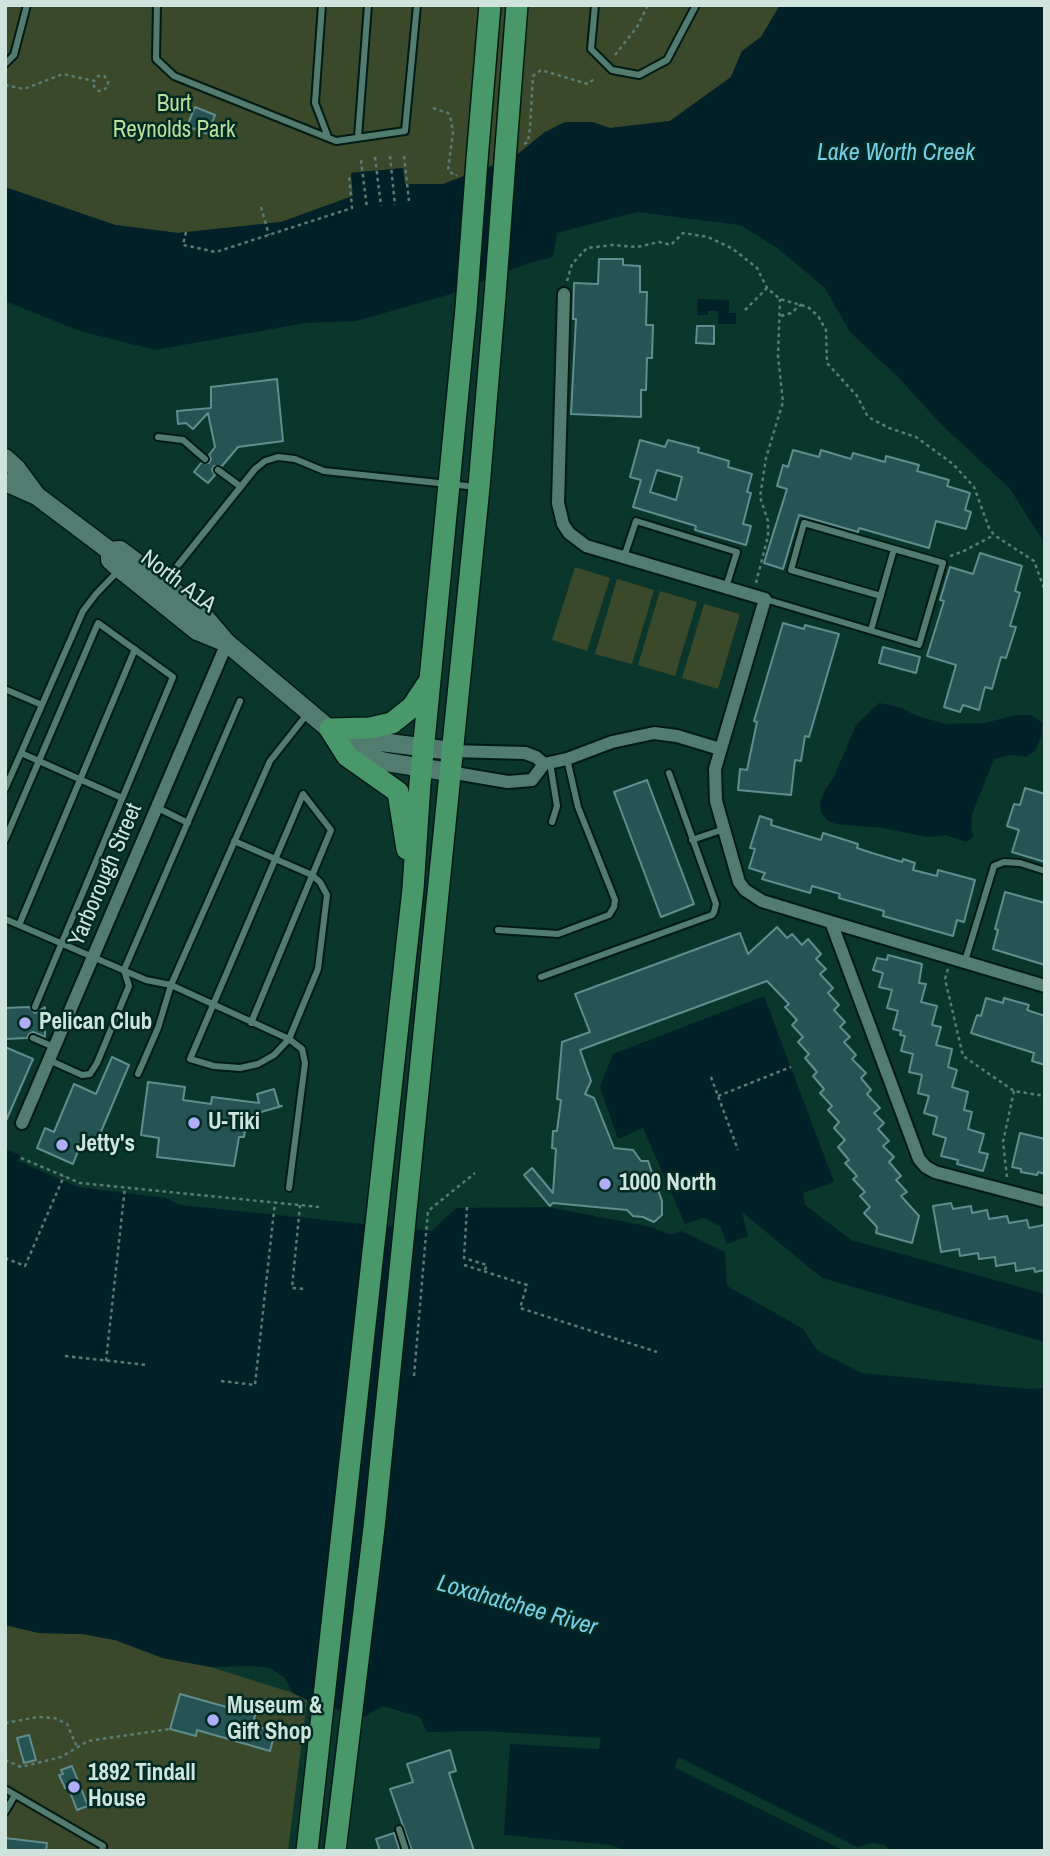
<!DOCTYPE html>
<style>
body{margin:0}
#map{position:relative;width:1050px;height:1856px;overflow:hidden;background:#0a362c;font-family:"Archivo Narrow",sans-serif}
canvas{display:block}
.frame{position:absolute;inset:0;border:7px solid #cee4dd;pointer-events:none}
</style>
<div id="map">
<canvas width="1050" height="1856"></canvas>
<div class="frame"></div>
</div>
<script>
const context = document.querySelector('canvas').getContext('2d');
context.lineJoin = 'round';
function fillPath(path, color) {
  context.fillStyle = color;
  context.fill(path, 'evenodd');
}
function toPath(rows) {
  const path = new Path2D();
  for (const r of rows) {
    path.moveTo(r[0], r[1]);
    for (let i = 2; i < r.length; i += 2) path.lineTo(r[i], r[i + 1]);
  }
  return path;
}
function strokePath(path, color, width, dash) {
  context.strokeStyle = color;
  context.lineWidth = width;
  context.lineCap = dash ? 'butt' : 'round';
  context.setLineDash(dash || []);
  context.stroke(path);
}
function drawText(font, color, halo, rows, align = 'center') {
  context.font = font + ' "Archivo Narrow",sans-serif';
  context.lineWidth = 5;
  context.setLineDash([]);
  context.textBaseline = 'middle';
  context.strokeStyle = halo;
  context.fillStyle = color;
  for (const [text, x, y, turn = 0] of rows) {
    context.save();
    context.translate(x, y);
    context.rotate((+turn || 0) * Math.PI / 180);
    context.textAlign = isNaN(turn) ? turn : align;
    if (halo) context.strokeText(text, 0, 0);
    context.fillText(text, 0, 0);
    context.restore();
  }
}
const green = toPath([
 [5,5,780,5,761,37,742,51,731,77,670,121,610,128,592,122,545,132,513,158,443,184,405,184,403,168,351,173,353,196,281,222,178,233,115,225,5,187],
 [575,567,610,578,587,651,552,640],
 [617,579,654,590,632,664,595,654],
 [660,591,697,602,675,676,638,665],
 [704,604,740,614,718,689,682,678],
 [5,1625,39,1633,83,1634,115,1640,163,1658,211,1667,293,1693,307,1700,288,1851,5,1851]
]);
const water = toPath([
 [780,5,1045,5,1045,544,1010,489,940,423,899,378,850,332,825,288,776,247,740,225,637,212,557,233,553,257,529,263,451,294,356,321,305,323,155,350,80,331,5,301,5,187,115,225,178,233,281,222,353,196,351,173,403,168,405,184,443,184,513,158,545,132,565,122,592,122,610,128,670,121,731,77,742,51,761,37],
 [698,299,729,300,729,313,736,313,736,324,718,324,718,311,708,311,708,315,697,315],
 [879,703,899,707,917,716,946,724,985,723,1016,715,1031,715,1042,723,1041,737,1035,751,1026,757,1010,755,994,759,972,814,971,829,974,836,966,842,946,835,927,837,883,828,836,824,828,821,821,813,820,802,825,790,834,777,856,725],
 [764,996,834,1182,803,1193,805,1205,851,1240,1045,1294,1045,1342,822,1278,742,1212,748,1236,727,1244,720,1226,703,1218,685,1224,643,1128,618,1139,600,1087,613,1054],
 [5,1149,20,1155,18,1161,78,1187,166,1198,180,1205,432,1231,456,1208,548,1207,651,1227,671,1235,681,1231,725,1252,727,1286,802,1328,817,1350,862,1373,1027,1389,1045,1388,1045,1851,890,1851,885,1845,873,1843,857,1847,679,1757,674,1767,845,1851,626,1851,612,1845,504,1835,510,1744,599,1749,601,1738,483,1731,427,1732,420,1717,383,1706,363,1717,307,1700,293,1693,285,1678,270,1668,254,1666,211,1667,163,1658,115,1640,83,1634,39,1633,5,1625]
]);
const building = toPath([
 [195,107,215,115,208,134,187,126,195,107],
 [599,259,623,259,623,265,640,266,640,292,647,292,646,325,653,325,652,358,647,358,646,390,641,390,641,417,571,414,576,319,573,319,574,283,598,284,599,259],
 [697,326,714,326,714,344,696,343,697,326],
 [277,379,283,441,238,447,222,466,214,466,212,470,215,475,208,483,194,472,201,463,209,463,211,459,209,455,215,447,208,413,193,429,186,423,178,424,177,411,211,408,211,387,277,379],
 [640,440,665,447,668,440,699,448,698,452,729,461,728,467,752,474,747,492,751,493,743,524,751,526,746,545,695,530,696,526,633,507,641,480,630,477,640,440],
 [657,470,682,477,676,500,650,492,657,470],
 [793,450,819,457,821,450,851,459,853,453,885,462,886,456,919,465,917,471,949,480,947,486,970,493,965,510,971,512,966,529,936,521,929,548,859,528,858,532,799,515,783,569,764,563,787,489,777,486,783,465,788,467,793,450],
 [980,553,1022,566,1015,591,1020,593,1010,626,1016,627,1006,658,1001,657,992,689,985,687,979,710,963,705,960,712,944,707,956,665,927,656,944,601,940,600,950,567,973,574,980,553],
 [783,623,804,629,805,625,839,634,809,737,805,736,801,761,795,760,791,795,738,790,740,769,747,770,757,722,754,721,783,623],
 [883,647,920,657,916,673,879,663,883,647],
 [647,780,694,904,661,917,614,792,647,780],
 [1025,788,1045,794,1045,862,1012,852,1019,830,1007,826,1014,804,1020,805,1025,788],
 [760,816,772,820,771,825,821,840,823,833,858,844,857,848,872,853,902,862,903,859,915,863,913,870,937,876,938,870,975,880,964,922,957,920,953,936,883,916,884,911,839,898,840,894,812,886,810,893,762,879,765,873,749,868,755,849,750,848,760,816],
 [1005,892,1045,903,1045,965,993,949,998,930,995,929,1005,892],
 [777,927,787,938,792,934,802,945,808,939,821,954,816,959,826,969,820,974,833,988,828,993,839,1005,834,1010,845,1022,840,1027,850,1037,844,1042,856,1055,852,1059,866,1073,861,1078,871,1090,867,1094,880,1108,874,1113,884,1123,878,1129,889,1141,883,1146,894,1157,889,1162,901,1176,896,1180,907,1192,901,1196,919,1216,912,1243,876,1233,877,1227,864,1213,870,1207,860,1196,865,1192,853,1179,857,1176,845,1163,849,1160,838,1147,845,1140,834,1128,839,1122,828,1110,832,1106,820,1093,824,1089,813,1076,817,1072,805,1058,809,1054,798,1042,803,1037,792,1025,797,1020,785,1007,789,1004,767,981,580,1050,591,1081,585,1094,594,1098,614,1148,633,1150,641,1161,648,1161,662,1201,662,1215,654,1222,643,1217,633,1216,627,1210,553,1203,550,1206,524,1175,532,1168,553,1193,556,1149,552,1148,553,1131,557,1131,561,1100,557,1099,562,1042,590,1032,575,994,740,933,748,954,777,927],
 [888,955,922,964,919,983,926,984,921,1002,937,1006,932,1025,941,1027,936,1045,952,1049,948,1067,957,1070,952,1087,968,1092,964,1110,972,1112,968,1129,984,1134,979,1152,988,1154,983,1171,957,1164,958,1160,941,1156,946,1138,933,1134,937,1117,924,1113,929,1096,918,1093,922,1075,909,1072,913,1054,901,1051,905,1036,900,1035,901,1031,893,1029,898,1011,887,1008,892,990,879,987,883,973,873,970,877,958,887,960,888,955],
 [986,998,1003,1003,1004,998,1029,1005,1027,1010,1045,1016,1045,1065,1032,1061,1034,1053,971,1033,977,1015,981,1016,986,998],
 [29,1007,35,1013,45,1007,45,1037,33,1032,29,1034,27,1038,5,1039,5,1008,29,1007],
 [5,1047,33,1059,5,1123,5,1047],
 [112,1057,129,1065,95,1146,82,1141,73,1164,37,1148,45,1128,54,1132,74,1084,96,1094,112,1057],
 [148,1082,185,1087,183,1100,211,1104,212,1097,259,1103,257,1094,274,1089,279,1106,282,1106,247,1116,244,1137,239,1137,234,1166,157,1157,159,1138,141,1135,148,1082],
 [1020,1133,1045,1139,1045,1174,1038,1172,1037,1175,1021,1172,1021,1169,1012,1167,1020,1133],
 [951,1203,953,1209,971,1206,972,1213,987,1210,989,1219,1007,1216,1009,1223,1027,1220,1029,1228,1044,1225,1045,1270,1035,1272,1034,1268,1016,1271,1015,1263,996,1266,995,1257,979,1259,978,1253,960,1256,959,1249,941,1252,933,1206,951,1203],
 [180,1694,255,1715,253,1725,275,1732,270,1751,197,1730,196,1736,170,1729,180,1694],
 [29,1735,36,1760,24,1763,17,1738,29,1735],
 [450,1750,456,1771,449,1773,474,1851,412,1851,390,1789,413,1782,407,1764,450,1750],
 [72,1766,88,1806,77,1810,68,1787,65,1788,59,1775,63,1774,61,1770,72,1766],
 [394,1833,400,1851,380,1851,376,1839,394,1833],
 [5,1838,47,1843,46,1851,5,1851,5,1838]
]);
const path = toPath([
 [615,55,637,27,648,5],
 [5,85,24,89,63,74,94,81,98,76,104,76,108,80,108,86,104,90,99,91,94,87,94,81],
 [433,108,448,113,451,120,453,132,448,170,455,176,457,175],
 [524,144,528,142,530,128,533,76,541,70,588,84,595,78],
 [390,156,395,205],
 [404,156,409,201],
 [375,157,381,206],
 [361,160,367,208],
 [261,207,269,235],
 [186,232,183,245,216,252,352,208,349,175],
 [567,281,572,264,587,248,613,245,637,247,659,242,671,245,683,233,708,237,733,249,757,268,767,288,780,299,808,307,818,316,826,330,827,363,857,396,868,417,889,428,916,437,953,464,974,487,989,528,994,535,1034,561,1045,591],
 [745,310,767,288],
 [781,316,791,313,802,304],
 [950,556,964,551,994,535],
 [756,583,768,536,768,521,760,497,766,458,783,402,778,356,780,299],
 [948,969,945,979,963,1056,1014,1091,1045,1096],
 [711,1077,738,1150],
 [718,1096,791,1067],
 [21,1158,80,1183,319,1207],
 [1007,1177,1003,1142,1014,1091],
 [300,1205,292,1288,305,1289],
 [467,1207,464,1258,487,1265,484,1272],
 [5,1258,25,1266,64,1176],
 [464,1265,527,1285,520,1308,657,1352],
 [65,1356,147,1365],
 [106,1361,125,1187],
 [414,1376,428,1211,475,1173],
 [221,1381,255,1385,275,1202],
 [5,1723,38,1717,55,1718,67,1724,77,1747],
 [5,1760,21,1767,61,1757,88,1741,170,1729]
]);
const lane = toPath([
 [157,5,156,59,174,76,336,141,405,131,417,5],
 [322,5,315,103,328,137],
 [595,5,591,49,612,70,639,75,667,60,696,5],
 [5,64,14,55,27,5],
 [358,137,368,5],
 [158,437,183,440,205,459],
 [218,470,241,487],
 [624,557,636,521,737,552,726,587],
 [119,570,96,594,83,611,21,753,122,798],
 [166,580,255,469,265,461,278,457,295,459,324,471,477,487],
 [765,599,919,645,943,563,804,523,791,570,881,596],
 [871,630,894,549],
 [7,690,42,705],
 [550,763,557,806,552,822],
 [5,789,21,753],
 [158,808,188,823],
 [5,840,98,623,173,677,35,1007],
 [692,840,724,829],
 [5,919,146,980,171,985,289,1039,318,969,327,895,320,882,312,875,234,841],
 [19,925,135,649],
 [498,930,558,934,609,915,614,907,615,900,578,807,567,759],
 [965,961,994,866,1004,862,1020,863,1045,871],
 [541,977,712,915,714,912,716,904,669,773],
 [251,1023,331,830,303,794,190,1059,214,1066,240,1068,258,1064,274,1055,289,1039,302,1049,305,1063,289,1188],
 [33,1038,54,1047],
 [49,1060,82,1075,90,1074,97,1063,129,986,124,970,240,701],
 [138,1074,158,1028,171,985,270,761,308,713],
 [5,1789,103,1846,102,1851],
 [5,1812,15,1795],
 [399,1829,406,1851]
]);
const street = toPath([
 [564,294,558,503,563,524,569,533,586,546,765,599,715,769,716,801,739,882,745,890,762,901,831,922,919,1159,926,1167,935,1172,1045,1201],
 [452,751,525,753,536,757,544,764],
 [449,772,508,782,532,780,544,764,567,759,612,742,654,733,677,736,720,749],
 [831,922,1045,986],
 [22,1123,227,643]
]);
const secondary = toPath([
 [5,458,17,469,37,496],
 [5,482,37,496,110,551,120,550,164,583,204,616,227,643,353,749,367,757,386,762,449,772],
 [110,551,110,560,120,569,197,631,224,642],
 [344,733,373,741,452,751]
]);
const primary = toPath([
 [506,147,517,5],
 [477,160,490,5],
 [330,729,347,756,398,792,407,849],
 [330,729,370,728,392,723,412,707,430,680],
 [307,1851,413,889,420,783,466,309],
 [335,1851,374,1528,479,487,495,296]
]);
const primaryBridge = toPath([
 [495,296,506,147],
 [466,309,477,160]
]);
const markers = [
 [25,1023,7,"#b1adfa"],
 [194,1123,7,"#b1adfa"],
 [62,1145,7,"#b1adfa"],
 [605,1184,7,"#b1adfa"],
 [213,1720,7,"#b1adfa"],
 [74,1787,7,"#b1adfa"]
];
const parkNames = [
 ["Burt",174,105],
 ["Reynolds Park",174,131]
];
const streetNames = [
 ["North A1A",178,582,37],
 ["Yarborough Street",106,875,-67]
];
const poiNames = [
 ["Pelican Club",39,1023],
 ["U-Tiki",208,1123],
 ["Jetty's",76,1145],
 ["1000 North",619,1184],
 ["Museum &",227,1707],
 ["Gift Shop",227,1733],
 ["1892 Tindall",88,1774],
 ["House",88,1800]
];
const waterNames = [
 ["Lake Worth Creek",896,154],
 ["Loxahatchee River",517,1606,16]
];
fillPath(green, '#3a4929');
fillPath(water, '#022028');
fillPath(building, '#265354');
strokePath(building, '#608e8e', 2);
strokePath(lane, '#001b14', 10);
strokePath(street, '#001b14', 16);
strokePath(secondary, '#001b14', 21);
strokePath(primary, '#001b14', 24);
strokePath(path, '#597d74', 2.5, [3.5, 3.5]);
strokePath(lane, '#527c6f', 6);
strokePath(street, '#527c6f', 12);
strokePath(secondary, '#527c6f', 18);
strokePath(primary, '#49986a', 21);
strokePath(primaryBridge, '#001b14', 24, []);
strokePath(primaryBridge, '#49986a', 21);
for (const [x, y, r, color] of markers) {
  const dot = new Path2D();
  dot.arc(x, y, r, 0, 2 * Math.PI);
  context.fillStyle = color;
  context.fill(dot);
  strokePath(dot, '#002b22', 2.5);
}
drawText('23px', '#bddd9b', '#002b22', parkNames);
drawText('23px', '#cee4dd', '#002b22', streetNames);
drawText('bold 23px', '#cee4dd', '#002b22', poiNames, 'left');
drawText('italic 24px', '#75cfe9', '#002b22', waterNames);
</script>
